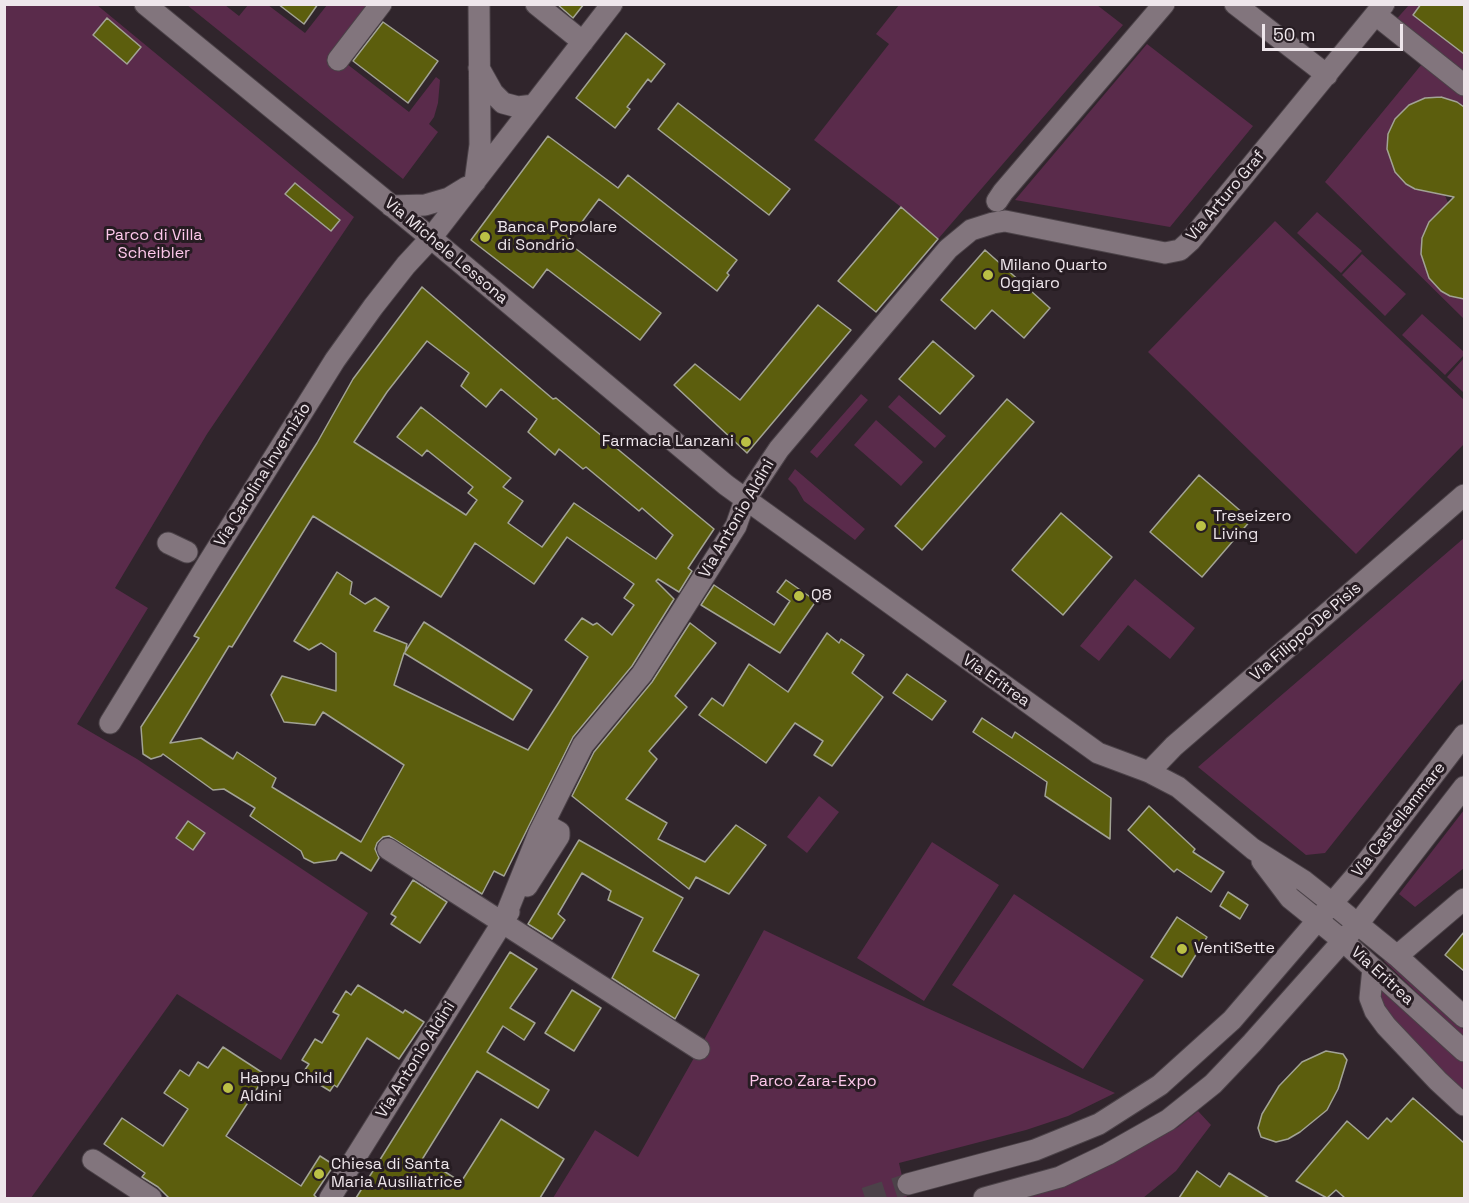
<!DOCTYPE html>
<style>
body{margin:0}
#map{position:relative;width:1469px;height:1203px;overflow:hidden;background:#30252c;font-family:"Space Grotesk",sans-serif}
canvas{display:block}
.frame{position:absolute;inset:0;border:6px solid #eee6eb;pointer-events:none}
.scale{position:absolute;left:1262px;top:24px;width:141px;height:27px;box-sizing:border-box;border:3px solid #eee6eb;border-top:0;padding-left:8px;font-size:18px;line-height:21px;white-space:nowrap;color:#eee6eb;-webkit-text-stroke:4px #261c22;paint-order:stroke}
</style>
<div id="map">
<canvas width="1469" height="1203"></canvas>
<div class="frame"></div>
<div class="scale">50 m</div>
</div>
<script>
const context = document.querySelector('canvas').getContext('2d');
context.lineJoin = 'round';
function fillPath(path, color) {
  context.fillStyle = color;
  context.fill(path, 'evenodd');
}
function toPath(rows) {
  const path = new Path2D();
  for (const r of rows) {
    path.moveTo(r[0], r[1]);
    for (let i = 2; i < r.length; i += 2) path.lineTo(r[i], r[i + 1]);
  }
  return path;
}
function strokePath(path, color, width, dash) {
  context.strokeStyle = color;
  context.lineWidth = width;
  context.lineCap = dash ? 'butt' : 'round';
  context.setLineDash(dash || []);
  context.stroke(path);
}
function drawText(font, color, halo, rows, align = 'center') {
  context.font = font + ' "Space Grotesk",sans-serif';
  context.lineWidth = 6;
  context.setLineDash([]);
  context.textBaseline = 'middle';
  context.strokeStyle = halo;
  context.fillStyle = color;
  for (const [text, x, y, turn = 0] of rows) {
    context.save();
    context.translate(x, y);
    context.rotate((+turn || 0) * Math.PI / 180);
    context.textAlign = isNaN(turn) ? turn : align;
    if (halo) context.strokeText(text, 0, 0);
    context.fillText(text, 0, 0);
    context.restore();
  }
}
const green = toPath([
 [5,5,97,5,354,217,207,434,115,588,148,608,77,724,137,759,368,913,281,1060,177,994,31,1198,5,1198],
 [187,5,225,5,239,16,248,5,268,5,305,33,327,5,373,5,329,62,340,71,347,64,409,112,436,77,440,80,438,103,434,117,429,124,438,132,403,179],
 [899,5,1097,5,1123,25,938,239,901,207,814,140,889,44,876,34],
 [1409,5,1421,5,1414,15,1464,54,1464,107,1457,102,1441,97,1425,98,1409,105,1395,119,1388,134,1387,149,1395,172,1406,184,1415,189,1438,194,1444,193,1449,205,1422,238,1421,254,1429,278,1441,291,1450,296,1464,299,1464,319,1325,182,1431,53,1393,23],
 [1147,44,1253,126,1170,227,1015,200],
 [1317,212,1362,251,1341,273,1297,233],
 [1275,221,1464,400,1464,444,1356,554,1148,352],
 [1362,254,1406,294,1385,316,1342,275],
 [1422,314,1464,352,1464,355,1445,375,1402,335],
 [1464,358,1464,393,1447,377],
 [861,394,868,400,817,458,810,452],
 [899,395,946,436,935,448,888,407],
 [876,420,923,462,901,486,854,445],
 [795,469,865,529,855,540,804,501,796,487,788,479],
 [1464,538,1464,678,1325,853,1306,855,1198,767],
 [1135,579,1195,628,1170,659,1128,625,1099,661,1080,646],
 [819,796,839,812,807,853,787,837],
 [1464,810,1464,868,1415,907,1399,894],
 [932,842,999,885,924,1001,857,958],
 [1014,894,1144,980,1083,1069,952,985],
 [764,930,927,1008,1115,1093,1068,1116,1026,1130,899,1163,907,1198,553,1198,595,1130,638,1157,699,1049],
 [1386,959,1464,1030,1464,1038,1384,961],
 [1381,987,1464,1059,1464,1095,1382,1009],
 [1198,1111,1211,1125,1176,1171,1143,1198,1017,1198,1060,1186,1111,1164,1178,1127]
]);
const building = toPath([
 [278,4,318,4,304,24,278,4],
 [557,4,584,4,573,18,557,4],
 [1421,4,1464,4,1464,54,1413,15,1421,4],
 [107,18,141,47,127,64,93,35,107,18],
 [383,22,438,61,408,103,353,61,383,22],
 [626,33,665,64,651,82,648,79,627,107,630,109,615,128,576,98,626,33],
 [1441,97,1457,102,1464,107,1464,299,1450,296,1441,291,1429,278,1421,254,1422,238,1429,222,1454,197,1415,189,1406,184,1395,172,1387,149,1388,134,1395,119,1409,105,1425,98,1441,97],
 [678,103,790,189,769,215,658,129,678,103],
 [548,136,618,188,628,175,737,260,727,273,729,275,717,291,599,199,567,242,661,313,640,340,547,269,533,288,471,240,548,136],
 [295,183,340,220,331,231,285,194,295,183],
 [901,207,938,239,876,312,838,281,901,207],
 [985,250,1050,308,1024,338,992,310,975,329,941,300,985,250],
 [422,287,553,399,556,398,714,529,688,568,692,571,679,592,658,579,656,581,674,599,632,666,573,737,504,876,494,871,482,894,389,836,383,837,377,843,375,849,379,858,371,871,341,852,336,860,314,863,304,858,301,851,250,816,255,808,224,789,213,790,163,754,161,756,151,759,143,754,141,727,199,638,194,636,317,443,353,379,422,287],
 [427,341,469,373,461,386,486,407,501,389,537,419,528,432,555,455,559,449,583,469,586,467,639,511,642,508,673,535,656,559,574,503,542,547,508,523,523,501,503,487,511,478,421,407,397,437,422,456,427,450,473,487,468,493,477,500,466,515,354,442,387,392,427,341],
 [313,516,441,597,475,543,534,584,567,537,634,584,624,598,634,605,612,635,597,623,593,625,582,618,565,640,588,657,528,750,394,685,404,653,513,720,532,690,424,622,405,652,407,644,374,631,389,607,375,598,365,604,350,594,352,582,337,572,294,641,309,650,321,643,336,653,336,691,282,676,271,695,284,722,315,725,323,712,404,765,361,842,272,787,276,778,237,752,233,759,201,738,170,743,229,646,232,647,313,516],
 [818,305,851,330,747,453,674,385,695,364,740,400,818,305],
 [933,341,974,376,940,414,899,379,933,341],
 [1007,399,1034,422,922,550,895,526,1007,399],
 [1199,475,1251,520,1202,577,1150,532,1199,475],
 [1061,513,1112,557,1063,615,1012,570,1061,513],
 [786,580,816,601,780,653,701,605,714,585,774,625,790,601,777,592,786,580],
 [690,623,716,643,675,696,687,707,649,751,657,759,626,799,667,823,658,839,705,862,736,825,766,845,729,894,696,877,689,889,572,796,594,752,652,682,690,623],
 [827,633,839,643,841,639,864,655,852,673,883,697,832,766,814,755,823,741,795,723,766,763,699,715,712,698,723,706,749,664,788,692,827,633],
 [907,674,946,701,932,720,893,693,907,674],
 [982,718,1012,738,1015,732,1111,798,1110,839,1045,796,1047,782,973,732,982,718],
 [1149,806,1195,849,1193,852,1224,872,1211,892,1177,869,1174,872,1128,830,1149,806],
 [188,821,205,833,193,850,176,838,188,821],
 [579,840,683,898,653,951,699,975,675,1019,612,978,643,918,608,900,611,891,582,873,558,914,565,920,552,939,528,924,579,840],
 [413,880,447,902,420,943,391,924,396,917,391,914,413,880],
 [1228,892,1248,905,1240,919,1220,906,1228,892],
 [1177,917,1207,937,1182,977,1151,957,1177,917],
 [1464,932,1464,971,1445,955,1464,932],
 [510,952,537,969,510,1008,535,1023,524,1040,503,1026,487,1052,549,1090,538,1108,477,1071,423,1158,461,1182,501,1119,564,1159,540,1198,356,1198,510,952],
 [358,985,403,1013,405,1010,424,1022,399,1059,367,1038,337,1087,334,1085,330,1091,302,1074,309,1064,302,1060,315,1039,322,1043,339,1015,333,1012,346,991,351,995,358,985],
 [572,990,601,1008,574,1051,545,1033,572,990],
 [223,1047,266,1075,226,1136,301,1186,320,1156,334,1165,314,1195,317,1198,169,1198,158,1187,142,1177,145,1173,104,1144,122,1118,163,1146,188,1109,164,1093,180,1070,189,1076,198,1062,208,1068,223,1047],
 [1326,1051,1343,1054,1347,1060,1338,1089,1327,1110,1300,1132,1288,1139,1276,1142,1261,1137,1258,1128,1262,1114,1279,1086,1302,1062,1326,1051],
 [1413,1098,1464,1143,1464,1198,1345,1198,1336,1190,1327,1198,1296,1181,1347,1121,1368,1139,1387,1118,1391,1122,1413,1098],
 [1197,1171,1220,1187,1229,1173,1269,1198,1179,1198,1197,1171]
]);
const minorTunnel = toPath([
 [865,1198,908,1184]
]);
const minor = toPath([
 [145,4,431,238,726,485,1098,753,1149,772,1178,787,1253,849,1304,881,1333,904,1397,956,1464,1017],
 [536,4,583,42],
 [1235,4,1327,75],
 [1376,15,1464,85],
 [338,60,381,4],
 [479,68,493,93,503,103,518,107,534,105],
 [475,182,480,145,479,4],
 [997,201,1003,192,1164,4],
 [391,206,425,205,449,198,467,187],
 [168,543,187,552],
 [110,723,208,563,335,360,373,307,406,265,431,238,612,4],
 [1149,772,1174,746,1464,495],
 [388,849,699,1049],
 [1262,861,1290,898,1342,940,1464,1051],
 [527,886,559,836,559,832,550,827,539,833],
 [503,922,539,833,583,745,642,674,736,526,745,500,779,449,948,249,971,230,993,223,1005,221,1165,253,1180,250,1190,241,1384,4],
 [1397,956,1464,899],
 [1373,968,1370,998,1375,1011,1386,1026,1438,1081,1464,1105],
 [93,1160,151,1198],
 [908,1184,1035,1150,1099,1124,1160,1085,1232,1020,1359,872,1464,735],
 [330,1198,509,912],
 [984,1198,1060,1177,1108,1154,1168,1120,1213,1084,1252,1043,1357,925,1464,787]
]);
const markers = [
 [485,237,6,"#bbc045"],
 [988,275,6,"#bbc045"],
 [746,442,6,"#bbc045"],
 [1201,526,6,"#bbc045"],
 [799,596,6,"#bbc045"],
 [1182,949,6,"#bbc045"],
 [228,1088,6,"#bbc045"],
 [319,1174,6,"#bbc045"]
];
const streetNames = [
 ["Via Arturo Graf",1226,196,-50],
 ["Via Michele Lessona",446,251,40],
 ["Via Carolina Invernizio",263,475,-58],
 ["Via Antonio Aldini",737,519,-60],
 ["Via Filippo De Pisis",1306,632,-41],
 ["Via Eritrea",996,681,35],
 ["Via Castellammare",1399,820,-52],
 ["Via Eritrea",1382,976,42],
 ["Via Antonio Aldini",416,1060,-58]
];
const poiNames = [
 ["Banca Popolare",497,228],
 ["di Sondrio",497,246],
 ["Milano Quarto",1000,266],
 ["Oggiaro",1000,284],
 ["Farmacia Lanzani",734,442,"right"],
 ["Treseizero",1213,517],
 ["Living",1213,535],
 ["Q8",811,596],
 ["VentiSette",1194,949],
 ["Happy Child",240,1079],
 ["Aldini",240,1097],
 ["Chiesa di Santa",331,1165],
 ["Maria Ausiliatrice",331,1183]
];
const parkNames = [
 ["Parco di Villa",154,236],
 ["Scheibler",154,254],
 ["Parco Zara-Expo",813,1082]
];
fillPath(green, '#5a2b4b');
fillPath(building, '#5c5e0d');
strokePath(building, '#a2a395', 1.5);
strokePath(minorTunnel, '#4c4249', 21, [21, 10]);
strokePath(minor, '#4b4248', 23);
strokePath(minor, '#82757d', 21);
for (const [x, y, r, color] of markers) {
  const dot = new Path2D();
  dot.arc(x, y, r, 0, 2 * Math.PI);
  context.fillStyle = color;
  context.fill(dot);
  strokePath(dot, '#261c22', 2);
}
drawText('16px', '#eee6eb', '#261c22', streetNames);
drawText('16px', '#eee6eb', '#261c22', poiNames, 'left');
drawText('16px', '#fec8eb', '#261c22', parkNames);
</script>
